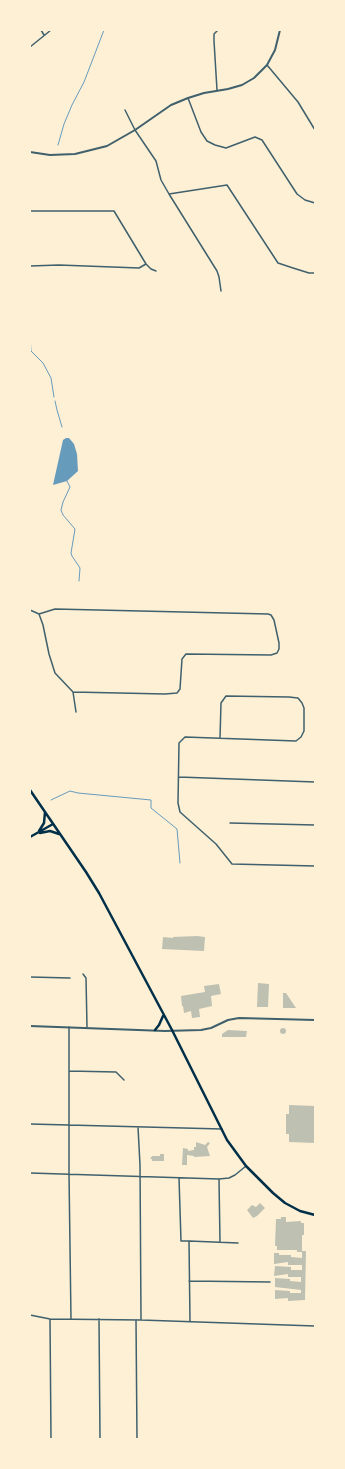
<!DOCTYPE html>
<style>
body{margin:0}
#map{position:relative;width:345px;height:1469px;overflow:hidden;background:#fdf0d5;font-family:Commissioner,sans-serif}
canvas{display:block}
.frame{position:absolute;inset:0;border:31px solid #fdf0d5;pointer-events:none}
</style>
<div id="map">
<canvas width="345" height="1469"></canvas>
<div class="frame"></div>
</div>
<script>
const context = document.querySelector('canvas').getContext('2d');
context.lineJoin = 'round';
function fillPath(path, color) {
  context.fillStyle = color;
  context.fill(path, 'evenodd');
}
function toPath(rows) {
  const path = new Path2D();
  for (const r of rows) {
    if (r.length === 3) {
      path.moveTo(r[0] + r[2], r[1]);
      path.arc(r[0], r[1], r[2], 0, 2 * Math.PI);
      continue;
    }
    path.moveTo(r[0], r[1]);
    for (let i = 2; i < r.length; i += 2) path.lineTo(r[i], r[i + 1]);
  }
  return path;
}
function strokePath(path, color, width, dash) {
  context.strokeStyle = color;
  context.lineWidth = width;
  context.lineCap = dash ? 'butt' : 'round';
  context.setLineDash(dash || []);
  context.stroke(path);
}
const water = toPath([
 [66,438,69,438,74,444,77,454,78,471,67,481,53,485,63,440]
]);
const stream = toPath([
 [58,145,64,124,72,105,84,82,104,30],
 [30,336,31,351,43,363,51,378,54,397],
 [55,401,57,410,62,427],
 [67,481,70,487,63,502,61,510,63,515,75,529,71,553,72,556,80,568,79,581],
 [51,800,70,791,78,793,151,800,151,808,177,829,180,863],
 [30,816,30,815]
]);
const building = toPath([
 [197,936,205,937,204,951,162,949,163,937,173,938,173,937],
 [258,983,269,984,268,1007,257,1007],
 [219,984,221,994,211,996,212,1006,199,1009,200,1017,192,1018,191,1011,184,1013,183,1006,182,1006,181,996,205,992,204,986],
 [283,993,286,993,296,1008,283,1008],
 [283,1031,3],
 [228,1030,247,1031,246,1037,222,1037,222,1034],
 [289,1105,315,1106,315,1143,289,1142,289,1134,286,1134,286,1114,289,1114],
 [196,1142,205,1145,208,1142,210,1143,207,1147,210,1156,194,1157,194,1156,187,1155,187,1165,182,1165,183,1148,188,1149,188,1151,194,1150,194,1147,196,1147],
 [160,1154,164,1154,164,1161,152,1161,152,1159,150,1159,152,1156,160,1156],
 [260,1203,265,1208,257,1216,253,1218,247,1210,252,1205,256,1207],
 [281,1217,286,1217,286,1222,301,1221,301,1223,304,1223,304,1235,302,1235,302,1252,297,1252,297,1250,277,1250,277,1246,275,1246,276,1219,281,1219],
 [302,1251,306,1251,305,1300,288,1301,288,1298,275,1299,275,1290,290,1291,290,1293,301,1293,301,1290,275,1287,275,1278,290,1279,290,1281,301,1282,301,1277,288,1277,288,1274,274,1276,275,1266,291,1267,291,1270,302,1270,302,1265,288,1265,288,1262,274,1264,274,1253,279,1253,279,1255,291,1255,291,1257,302,1258]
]);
const minor = toPath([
 [41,30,44,35],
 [30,47,51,30],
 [267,65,298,102,315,130],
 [217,90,214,41,214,34,218,30],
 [188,98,201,132,207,141,215,145,226,148,255,137,262,140,297,194,305,200,315,203],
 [125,110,135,130,156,161,161,180,169,194,217,271,219,277,221,291],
 [169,194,227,185,278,263,293,268,309,273,315,273],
 [30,211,114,211,146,264,151,269,156,271],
 [30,266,59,265,139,268,146,264],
 [30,610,39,614,43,625,49,654,55,673,73,692,76,712],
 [39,614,55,609,268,614,271,615,274,620,279,643,279,649,277,653,271,655,186,654,182,659,180,689,177,693,165,694,73,692],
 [220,738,221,703,226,696,289,697,298,698,302,703,304,708,304,731,301,737,296,741,185,737,179,743,178,803,180,812,216,844,232,864,315,866],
 [179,777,315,782],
 [230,823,315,825],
 [83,974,86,978,87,1027],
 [30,977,70,978],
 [69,1027,69,1174,71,1319],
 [69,1071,116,1072,124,1080],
 [30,1124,222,1129],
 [138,1127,140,1165,141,1319],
 [30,1173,219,1179,229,1178,235,1175,246,1166],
 [179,1178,181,1241,189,1241,190,1322],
 [219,1179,220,1242],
 [189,1241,238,1243],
 [189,1281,270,1282],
 [30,1315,50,1319,141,1320,315,1326],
 [50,1319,51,1439],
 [99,1319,100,1439],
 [136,1320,137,1439]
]);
const tertiary = toPath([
 [30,152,50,155,75,154,107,146,135,130,171,105,188,98,204,93,228,89,242,85,254,78,267,65,275,50,280,30],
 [30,1026,165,1031,201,1030,211,1028,228,1020,239,1018,315,1020]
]);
const secondary = toPath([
 [30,790,86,872,99,893,172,1030,227,1140,246,1166,273,1193,285,1203,300,1211,315,1215],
 [39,831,44,823,45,812],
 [40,833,50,831,59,834],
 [30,837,53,824],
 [155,1030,159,1025,163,1016]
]);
fillPath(water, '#669bbc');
strokePath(stream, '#669bbc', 1);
fillPath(building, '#bec0b2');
strokePath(minor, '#3f606c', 1.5);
strokePath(tertiary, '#3f606c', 2);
strokePath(secondary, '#003049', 2.5);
</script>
